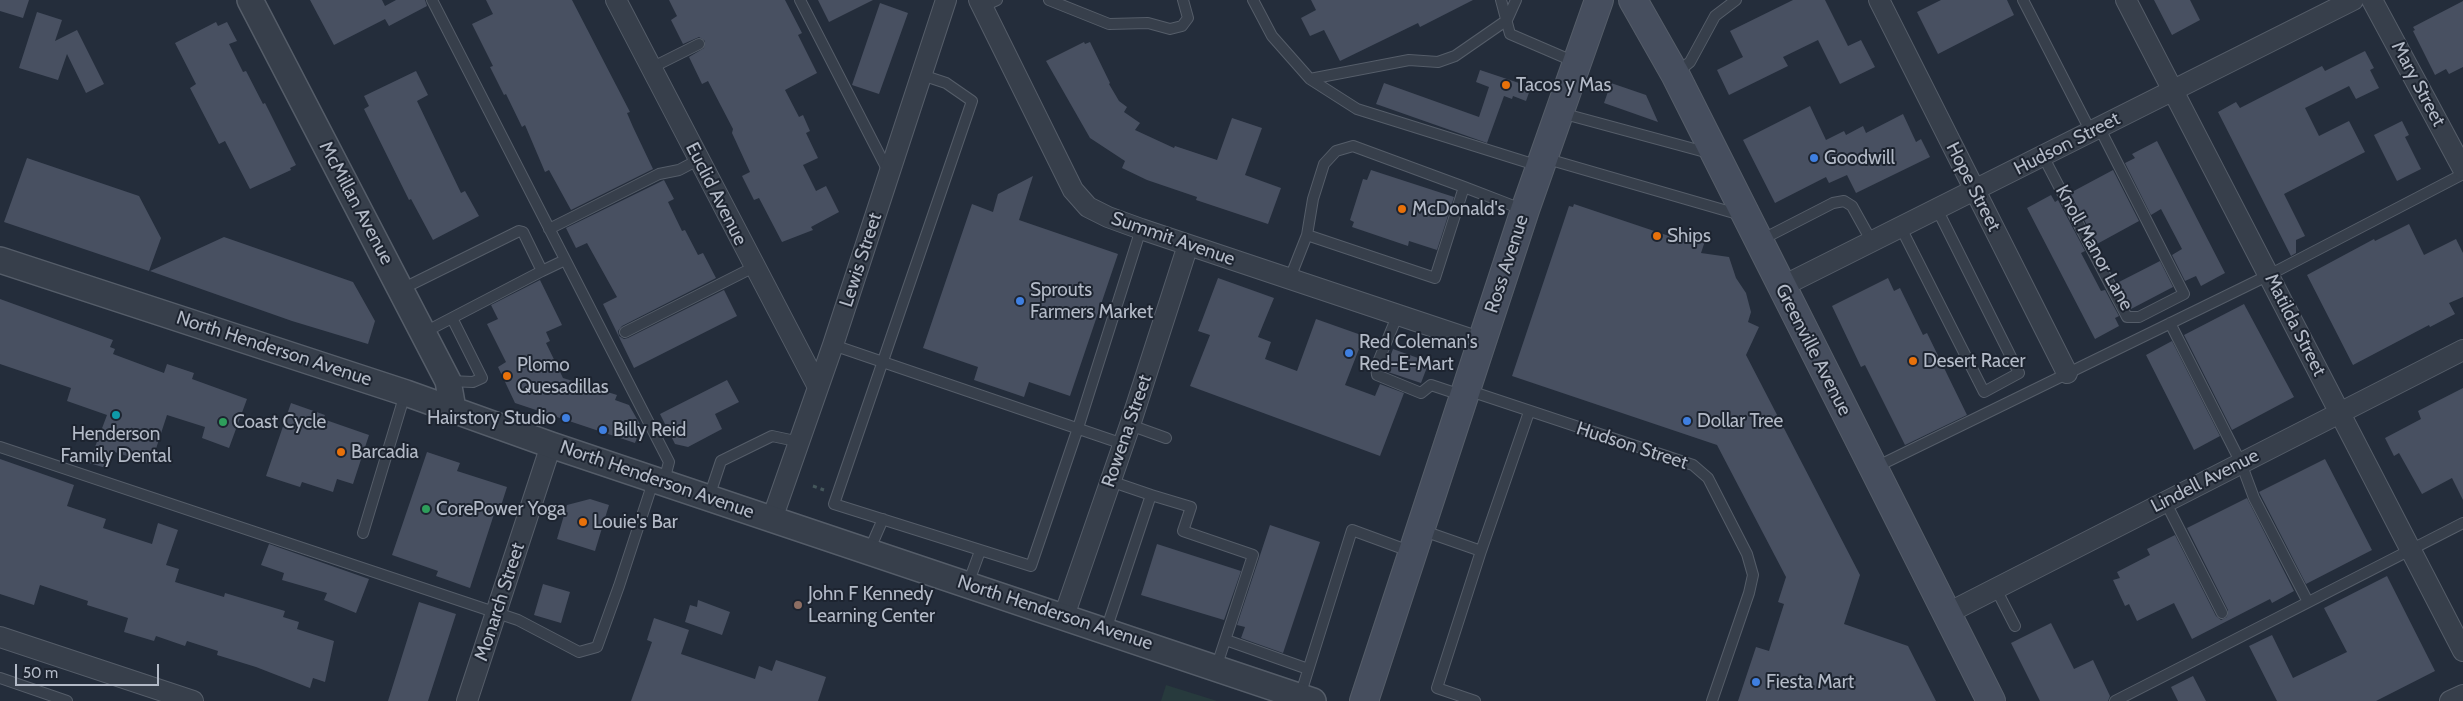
<!DOCTYPE html>
<style>
body{margin:0}
#map{position:relative;width:2463px;height:701px;overflow:hidden;background:#242d3b;font-family:Cabin,sans-serif}
canvas{display:block}
.scale{position:absolute;left:15px;top:664px;width:144px;height:22px;box-sizing:border-box;border:2px solid #b3bac7;border-top:0;padding-left:6px;font-size:15px;line-height:18px;white-space:nowrap;color:#b3bac7;-webkit-text-stroke:4px #1d2430;paint-order:stroke}
</style>
<div id="map">
<canvas width="2463" height="701"></canvas>
<div class="scale">50 m</div>
</div>
<script>
const context = document.querySelector('canvas').getContext('2d');
context.lineJoin = 'round';
function fillPath(path, color) {
  context.fillStyle = color;
  context.fill(path, 'evenodd');
}
function toPath(rows) {
  const path = new Path2D();
  for (const r of rows) {
    path.moveTo(r[0], r[1]);
    for (let i = 2; i < r.length; i += 2) path.lineTo(r[i], r[i + 1]);
  }
  return path;
}
function strokePath(path, color, width, dash) {
  context.strokeStyle = color;
  context.lineWidth = width;
  context.lineCap = dash ? 'butt' : 'round';
  context.setLineDash(dash || []);
  context.stroke(path);
}
function drawText(font, color, halo, rows, align = 'center') {
  context.font = font + ' Cabin,sans-serif';
  context.lineWidth = 4;
  context.setLineDash([]);
  context.textBaseline = 'middle';
  context.strokeStyle = halo;
  context.fillStyle = color;
  for (const [text, x, y, turn = 0] of rows) {
    context.save();
    context.translate(x, y);
    context.rotate((+turn || 0) * Math.PI / 180);
    context.textAlign = isNaN(turn) ? turn : align;
    if (halo) context.strokeText(text, 0, 0);
    context.fillText(text, 0, 0);
    context.restore();
  }
}
const green = toPath([
 [1166,685,1217,701,1161,701]
]);
const building = toPath([
 [0,0,29,0,23,18,0,11],
 [310,0,382,0,385,6,396,0,425,0,427,6,389,26,385,19,334,45],
 [486,0,572,0,630,112,627,113,633,127,653,169,571,210,549,170,545,172,525,125,522,127,506,94,504,95,490,67,493,66,472,24,493,14],
 [669,0,785,0,802,33,798,35,817,73,785,90,799,117,803,115,810,131,806,133,818,158,803,165,816,191,826,186,839,212,811,227,813,230,782,242,759,198,754,200,742,176,750,172,732,133,733,129,708,81,702,84,689,57,704,48,705,41,699,37,683,44,671,20,677,16],
 [818,0,873,0,829,22],
 [1311,0,1473,0,1420,27,1418,23,1340,61,1324,30,1310,36,1301,18,1316,10],
 [1793,0,1825,0,1848,46,1861,40,1875,67,1840,84,1818,40,1783,57,1788,66,1729,95,1717,70,1743,57,1730,31],
 [1941,0,2007,0,2014,15,1938,54,1917,12],
 [2154,0,2190,0,2200,20,2172,35],
 [2463,1,2463,67,2449,74,2446,69,2435,75,2413,31,2415,30,2413,27],
 [880,3,908,13,879,94,852,85],
 [37,12,62,20,55,41,77,30,104,84,86,93,67,54,58,80,19,68],
 [216,22,218,26,227,22,237,41,229,44,243,72,246,71,263,104,265,103,296,165,290,168,291,170,250,189,225,141,219,144,190,88,196,84,175,43],
 [1084,42,1085,44,1090,42,1110,83,1109,84,1119,101,1127,107,1124,112,1140,123,1135,130,1174,148,1175,146,1217,160,1232,118,1262,128,1245,175,1281,188,1268,224,1196,200,1197,197,1147,180,1122,168,1125,161,1090,138,1046,61],
 [2365,51,2374,68,2370,70,2379,88,2356,99,2349,86,2305,108,2319,136,2349,121,2365,152,2284,194,2305,236,2296,240,2296,253,2291,256,2218,112,2236,102,2240,108,2322,66,2325,71],
 [1480,70,1531,87,1526,101,1513,96,1512,99,1504,96,1487,143,1376,104,1384,83,1479,117,1489,87,1476,82],
 [416,71,428,95,417,101,461,193,465,191,479,216,433,240,411,199,409,200,364,109,369,106,364,96],
 [1611,83,1646,95,1658,122,1604,103],
 [1810,106,1826,140,1844,131,1846,135,1863,126,1866,133,1903,114,1916,142,1921,139,1930,157,1856,193,1847,175,1829,183,1826,177,1775,203,1743,140],
 [2402,121,2409,135,2405,137,2421,169,2397,181,2374,135],
 [2157,141,2225,273,2201,286,2196,276,2185,281,2172,255,2182,249,2161,209,2151,215,2125,163,2135,158,2132,154],
 [27,158,139,196,161,238,149,271,4,222],
 [1371,170,1454,197,1437,250,1409,241,1408,246,1352,227,1354,222,1350,220,1363,179,1367,180],
 [2113,170,2139,221,2097,244,2070,193],
 [1033,176,1019,220,1118,254,1070,396,1029,382,1024,397,974,380,978,367,923,348,972,204,993,212,998,194],
 [664,180,674,199,668,202,682,231,685,230,698,255,703,253,716,278,622,326,618,331,619,336,624,339,628,338,724,290,737,316,634,368,603,304,617,297,587,243,576,248,566,228],
 [2051,195,2055,202,2058,200,2085,251,2081,253,2101,291,2105,290,2119,316,2115,318,2119,326,2095,339,2027,208],
 [1574,204,1675,238,1678,229,1706,238,1701,253,1729,257,1736,278,1746,293,1751,312,1748,322,1759,327,1746,355,1860,575,1844,624,1908,646,1936,701,1738,701,1756,647,1769,651,1784,604,1778,602,1786,577,1717,445,1512,376,1569,206,1573,207],
 [2409,224,2424,255,2456,239,2463,253,2463,297,2449,303,2455,314,2430,327,2429,325,2353,365,2307,275,2374,239,2375,241],
 [224,237,353,282,375,321,368,344,292,321,150,271],
 [2160,261,2173,287,2131,309,2117,283],
 [1218,278,1274,298,1258,337,1271,342,1265,359,1297,371,1316,319,1364,336,1345,385,1375,396,1380,384,1404,393,1380,456,1190,386,1210,335,1198,331],
 [1888,278,1894,291,1900,288,1923,335,1927,333,1967,415,1905,445,1865,365,1861,367,1832,306],
 [540,280,562,325,546,332,550,341,546,343,563,378,617,395,615,400,629,405,641,426,635,443,515,403,498,367,506,362,487,324,498,319,491,305],
 [0,299,113,340,110,347,115,349,113,354,164,373,167,364,194,373,192,379,247,399,229,448,202,438,205,427,167,415,151,464,112,451,106,468,89,463,107,415,67,401,71,388,0,364],
 [2244,304,2294,397,2232,430,2184,335],
 [2172,341,2220,436,2194,450,2146,355],
 [1393,349,1429,362,1421,383,1385,371],
 [727,380,739,402,715,414,722,429,688,447,675,444,660,414],
 [2463,388,2463,500,2452,478,2422,494,2399,453,2394,456,2385,438,2421,419,2418,411],
 [291,403,325,415,323,419,369,435,353,484,337,479,333,492,302,482,300,487,266,476],
 [427,452,460,463,457,471,507,487,500,509,496,508,470,588,436,576,438,571,392,555],
 [0,459,74,485,67,506,106,519,103,528,152,544,158,523,178,530,166,565,179,569,175,582,224,597,225,593,285,611,283,617,299,622,297,629,334,641,325,682,313,678,310,688,256,667,217,655,218,651,187,641,185,646,156,636,154,641,124,632,128,618,87,605,88,601,40,585,34,605,0,594],
 [2325,459,2372,550,2306,584,2259,492],
 [2247,498,2294,591,2272,603,2270,599,2192,639,2174,603,2137,621,2129,604,2125,606,2113,580,2120,578,2117,572,2150,555,2147,549,2175,535,2216,616,2221,620,2227,617,2228,610,2187,528],
 [590,499,609,505,595,551,557,539,567,505],
 [1270,525,1320,542,1283,653,1241,638,1245,627,1237,625],
 [269,544,369,579,356,613,324,600,327,593,282,580,284,573,261,565],
 [1157,544,1241,571,1224,620,1141,595],
 [2387,576,2435,671,2376,701,2277,701,2249,646,2272,635,2293,678,2347,652,2324,608],
 [543,584,570,592,561,623,534,615],
 [698,600,730,612,722,635,685,622,690,605,697,607],
 [419,602,456,614,428,701,388,701],
 [654,618,689,630,681,654,755,679,759,666,772,671,776,660,826,677,818,701,631,701,652,642,647,640],
 [2051,623,2074,669,2093,660,2110,696,2108,701,2040,701,2011,643],
 [2193,676,2206,701,2178,701,2171,687]
]);
const path = toPath([
 [813,486,824,490]
]);
const service = toPath([
 [432,0,669,462,664,481],
 [800,0,889,173],
 [1049,0,1109,24,1148,23,1170,29,1182,26,1188,18,1183,0],
 [1253,0,1272,36,1310,79,1357,109,1539,166],
 [1501,0,1510,34,1575,62],
 [2023,0,2091,132],
 [982,7,997,0],
 [651,68,699,44],
 [1675,74,1690,62,1715,16,1736,0],
 [922,75,946,83,972,101,834,504,1031,566,1078,428,1141,229],
 [1310,79,1409,60,1438,62,1455,56,1507,20,1516,0],
 [1561,113,1709,153],
 [2043,156,2127,317,2139,317,2184,294,2099,127],
 [1544,158,1741,215],
 [1464,187,1435,278,1307,235,1313,199,1324,164,1336,151,1353,146,1464,187,1524,210],
 [1901,228,1984,392,2019,373,1937,209],
 [549,229,659,174,679,170,698,160],
 [1759,241,1833,203,1844,201,1852,206,1872,242],
 [542,271,565,260],
 [1290,278,1307,235],
 [402,289,519,231,523,232,542,271,423,333],
 [1398,314,1376,367,1377,375,1421,393,1431,385,1464,396],
 [2170,323,2241,463,2254,498,2308,602],
 [625,332,754,267],
 [833,345,1123,444],
 [449,381,473,382,482,378,452,318],
 [1467,390,1693,465,1708,478,1747,554,1753,575,1749,593,1712,701],
 [1130,425,1166,438],
 [0,447,518,620,579,652,597,647,619,586,654,479],
 [1874,468,2269,275,2463,174],
 [1151,495,1191,507,1183,531,1253,555,1216,668],
 [709,497,721,461,772,436,800,442],
 [2165,501,2222,613],
 [1421,530,1481,551,1529,412],
 [363,533,405,394],
 [869,551,883,519],
 [968,584,980,551],
 [1996,589,2015,626],
 [1106,630,1151,495,1110,481],
 [1226,640,1308,669],
 [0,678,67,701],
 [1300,696,1352,530,1412,552],
 [1475,701,1437,688,1481,551],
 [2115,701,2463,523]
]);
const minor = toPath([
 [616,0,818,387],
 [979,0,1073,190,1088,207,1108,217,1141,229,1482,343],
 [1879,0,2067,373],
 [2126,0,2463,651],
 [2372,0,2463,169],
 [1781,287,2353,0],
 [772,519,833,345,946,0],
 [1948,613,2463,350],
 [1064,616,1130,425,1188,245],
 [0,637,193,701],
 [467,701,551,445],
 [2450,701,2463,695]
]);
const tertiary = toPath([
 [250,0,448,381,453,409],
 [0,260,406,393,551,445,1313,701]
]);
const secondary = toPath([
 [1633,0,1675,74,1991,701],
 [1364,701,1525,210,1599,0]
]);
const markers = [
 [1506,85,5,"#e8710a"],
 [1814,158,5,"#3f7fe0"],
 [1402,209,5,"#e8710a"],
 [1657,236,5,"#e8710a"],
 [1020,301,5,"#3f7fe0"],
 [1349,353,5,"#3f7fe0"],
 [1913,361,5,"#e8710a"],
 [507,376,5,"#e8710a"],
 [116,415,5,"#0f9aa8"],
 [566,418,5,"#3f7fe0"],
 [1687,421,5,"#3f7fe0"],
 [223,422,5,"#2e9e5b"],
 [603,430,5,"#3f7fe0"],
 [341,452,5,"#e8710a"],
 [426,509,5,"#2e9e5b"],
 [583,522,5,"#e8710a"],
 [798,605,5,"#8d6e63"],
 [1756,682,5,"#3f7fe0"]
];
const streetNames = [
 ["Mary Street",2418,84,62],
 ["Hudson Street",2067,144,-27],
 ["Hope Street",1973,187,63],
 ["Euclid Avenue",716,194,63],
 ["McMillan Avenue",356,203,62],
 ["Summit Avenue",1173,239,19],
 ["Knoll Manor Lane",2094,248,61],
 ["Lewis Street",861,260,-72],
 ["Ross Avenue",1507,264,-72],
 ["Matilda Street",2295,325,63],
 ["North Henderson Avenue",274,349,18],
 ["Greenville Avenue",1813,350,63],
 ["Rowena Street",1127,431,-71],
 ["Hudson Street",1632,446,18],
 ["North Henderson Avenue",657,480,19],
 ["Lindell Avenue",2205,481,-27],
 ["Monarch Street",500,602,-72],
 ["North Henderson Avenue",1055,613,18]
];
const poiNames = [
 ["Tacos y Mas",1516,85],
 ["Goodwill",1824,158],
 ["McDonald's",1412,209],
 ["Ships",1667,236],
 ["Sprouts",1030,290],
 ["Farmers Market",1030,312],
 ["Red Coleman's",1359,342],
 ["Red-E-Mart",1359,364],
 ["Desert Racer",1923,361],
 ["Plomo",517,365],
 ["Quesadillas",517,387],
 ["Hairstory Studio",556,418,"right"],
 ["Dollar Tree",1697,421],
 ["Coast Cycle",233,422],
 ["Billy Reid",613,430],
 ["Henderson",116,434,"center"],
 ["Family Dental",116,456,"center"],
 ["Barcadia",351,452],
 ["CorePower Yoga",436,509],
 ["Louie's Bar",593,522],
 ["John F Kennedy",808,594],
 ["Learning Center",808,616],
 ["Fiesta Mart",1766,682]
];
fillPath(green, '#273a3d');
fillPath(building, '#485061');
strokePath(service, '#555d69', 12);
strokePath(minor, '#555d69', 22);
strokePath(tertiary, '#555d69', 28);
strokePath(secondary, '#555d69', 30);
strokePath(path, '#45575b', 3, [4, 4]);
strokePath(service, '#373f4b', 10);
strokePath(minor, '#373f4b', 20);
strokePath(tertiary, '#373f4b', 25);
strokePath(secondary, '#464e5e', 28);
for (const [x, y, r, color] of markers) {
  const dot = new Path2D();
  dot.arc(x, y, r, 0, 2 * Math.PI);
  context.fillStyle = color;
  context.fill(dot);
  strokePath(dot, '#1d2430', 2);
}
drawText('19px', '#b3bac7', '#1d2430', streetNames);
drawText('19px', '#b3bac7', '#1d2430', poiNames, 'left');
</script>
